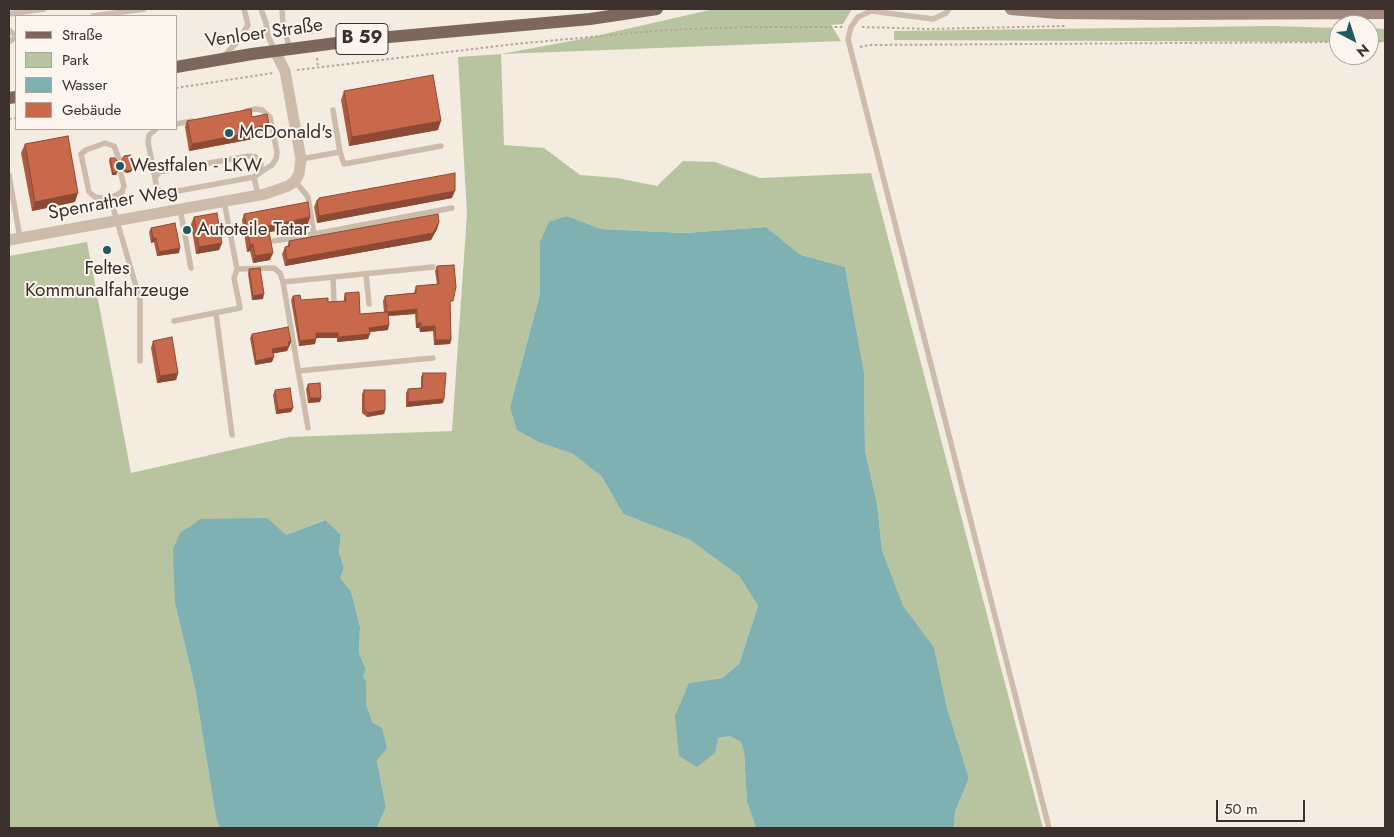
<!DOCTYPE html>
<meta charset="utf-8">
<style>
body{margin:0}
#map{position:relative;width:1394px;height:837px;overflow:hidden;background:#f4ebe1;font-family:Jost,sans-serif}
canvas{display:block}
.frame{position:absolute;inset:0;border:10px solid #3b302b;pointer-events:none}
.legend{position:absolute;left:15px;top:15px;width:162px;height:115px;box-sizing:border-box;background:#fbf5ee;border:1px solid #aea6a0;margin:0;padding:6px 9px;list-style:none;font-size:15px;color:#3b302b}
.legend li{display:flex;align-items:center;gap:10px;height:25px}
.legend b{width:25px;border:1px solid #aea6a0}
.north{position:absolute;left:1329px;top:15px;width:50px;height:50px;box-sizing:border-box;background:#fbf5ee;border:1px solid #aea6a0;border-radius:50%;rotate:140deg;font-size:14px;font-weight:700;line-height:20px;text-align:center;color:#3b302b}
.north::after{content:'';display:block;margin:auto;width:18px;height:22px;background:#1f5a5e;clip-path:polygon(50% 0,100% 100%,50% 72%,0 100%)}
.scale{position:absolute;left:1216px;top:800px;width:89px;height:22px;box-sizing:border-box;border:2px solid #3b302b;border-top:0;padding-left:6px;font-size:15px;line-height:18px;white-space:nowrap;color:#3b302b;-webkit-text-stroke:4px #fbf5ee;paint-order:stroke}
</style>
<div id="map">
<canvas width="1394" height="837"></canvas>
<div class="frame"></div>
<ul class="legend">
<li><b style="height:6px;background:#7d675c"></b>Straße</li>
<li><b style="height:14px;background:#b8c4a0"></b>Park</li>
<li><b style="height:14px;background:#7fb0b2"></b>Wasser</li>
<li><b style="height:14px;background:#c8694b"></b>Gebäude</li>
</ul>
<div class="north">N</div>
<div class="scale">50 m</div>
</div>
<script>
const context = document.querySelector('canvas').getContext('2d');
context.lineJoin = 'round';
function fillPath(path, color) {
  context.fillStyle = color;
  context.fill(path, 'evenodd');
}
function toPath(rows) {
  const path = new Path2D();
  for (const r of rows) {
    path.moveTo(r[0], r[1]);
    for (let i = 2; i < r.length; i += 2) path.lineTo(r[i], r[i + 1]);
  }
  return path;
}
function strokePath(path, color, width, dash) {
  context.strokeStyle = color;
  context.lineWidth = width;
  context.lineCap = dash ? 'butt' : 'round';
  context.setLineDash(dash || []);
  context.stroke(path);
}
function drawText(font, color, halo, rows, align = 'center') {
  context.font = font + ' Jost,sans-serif';
  context.lineWidth = 4;
  context.setLineDash([]);
  context.textBaseline = 'middle';
  context.strokeStyle = halo;
  context.fillStyle = color;
  for (const [text, x, y, turn = 0] of rows) {
    context.save();
    context.translate(x, y);
    context.rotate((+turn || 0) * Math.PI / 180);
    context.textAlign = isNaN(turn) ? turn : align;
    if (halo) context.strokeText(text, 0, 0);
    context.fillText(text, 0, 0);
    context.restore();
  }
}
const green = toPath([
 [714,9,852,9,843,24,831,25,841,41,501,54,504,145,544,148,580,175,617,178,657,186,683,161,715,162,760,178,871,173,1043,828,954,828,955,812,969,778,947,708,934,647,903,607,882,550,877,503,865,451,864,372,845,267,801,255,766,227,685,233,601,229,567,216,540,242,540,294,510,407,541,443,573,454,602,477,623,514,690,540,739,576,758,606,739,664,722,678,689,683,718,738,730,736,741,742,744,752,747,802,756,828,377,828,386,807,377,759,373,723,365,705,366,681,363,677,366,670,359,653,360,627,351,591,340,578,344,568,339,552,341,535,324,520,286,535,175,603,195,688,216,818,220,828,9,828,9,256,87,242,131,473,289,437,452,431,467,214,458,57,501,54,587,38],
 [1271,26,1339,28,1339,42,894,40,894,31],
 [1369,28,1385,29,1385,42,1369,42]
]);
const water = toPath([
 [567,216,601,229,685,233,766,227,801,255,845,267,864,372,865,451,877,503,882,550,903,606,934,647,947,708,969,778,955,812,954,828,756,828,747,802,744,752,741,742,730,736,718,738,715,753,697,767,679,756,675,716,689,683,722,678,739,664,758,606,739,576,690,540,623,514,602,477,573,454,541,443,517,430,510,407,540,294,540,242,549,222],
 [267,518,286,535,325,520,341,535,339,552,344,568,340,578,351,591,360,627,359,653,366,670,363,677,366,681,366,705,373,723,382,728,387,748,377,760,386,807,377,828,220,828,216,818,195,688,175,603,173,549,180,533,201,519]
]);
const path = toPath([
 [311,27,312,34],
 [862,27,928,29,1065,26],
 [1369,42,1385,41],
 [860,47,869,45,1339,42],
 [317,58,318,68],
 [297,70,515,44,666,30,747,27,843,27],
 [176,88,273,73],
 [9,119,16,118]
]);
const lane = toPath([
 [261,9,266,23,268,36,275,51],
 [282,9,283,25,290,49],
 [949,9,946,13,933,19,871,11,858,17,851,27,848,39,1049,828],
 [9,14,44,9],
 [93,16,144,9],
 [9,30,12,33,16,34],
 [9,42,16,37],
 [223,57,239,40,248,25,244,9],
 [333,110,340,152],
 [246,111,256,109,262,110,270,117,277,152,276,159,272,165,261,172],
 [176,124,192,121],
 [249,156,256,157,261,164,261,172,254,177,167,193,157,189,155,178,159,172,249,156],
 [119,159,114,146,105,143,86,150,81,154,89,192,95,197,103,198,115,196,122,192,124,186,121,174],
 [301,159,340,152,344,164,441,146],
 [9,175,20,238],
 [254,177,258,195],
 [155,178,148,142,149,135,156,129],
 [295,181,308,197,314,234,452,208],
 [110,197,140,300,140,361],
 [224,201,237,269,274,268,280,273,283,282,308,428],
 [180,209,191,268],
 [274,241,314,234],
 [366,274,369,304],
 [333,277,334,301],
 [283,282,433,267],
 [216,313,232,435],
 [174,321,240,308,234,278,237,269],
 [298,371,433,358]
]);
const street = toPath([
 [9,240,265,194,288,186,295,181,299,174,301,159,285,71,275,51]
]);
const secondary = toPath([
 [1011,9,1058,13,1160,14,1385,13]
]);
const primary = toPath([
 [176,67,252,54,367,39,590,19,657,9],
 [9,98,16,97]
]);
const wall = toPath([
 [344,91,438,130,349,146,341,100],
 [252,117,269,125,266,132,255,134,253,139,189,151,185,127,187,121],
 [25,144,75,202,32,211,21,153],
 [110,158,121,161,131,172,126,173,120,169,118,171,116,175,112,175,109,161],
 [319,198,452,198,317,223,314,207,317,200,318,200],
 [244,214,308,224,269,232,270,260,253,263,250,251,247,252,242,220],
 [194,217,222,243,219,250,196,254,191,224],
 [439,222,437,229,431,240,285,266,282,254,285,247,287,247,289,241],
 [151,228,179,253,157,256,154,242,151,243,149,232],
 [437,266,451,306,450,306,451,340,450,344,434,345,433,331,420,332,419,328,416,328,415,314,389,316,388,330,370,332,368,339,337,342,337,338,316,338,315,344,299,346,291,300,293,296,301,300,328,302,344,301,344,297,345,293,360,314,384,312,383,301,385,296,414,293,416,286,437,284,435,271],
 [249,269,263,299,252,300,248,274],
 [252,334,291,342,287,351,273,353,272,362,255,365,250,338],
 [153,341,178,373,176,380,157,383,151,348],
 [423,373,443,403,406,407,406,393,408,389,421,388,421,377],
 [308,384,321,398,320,402,308,403,306,389],
 [275,390,293,408,291,412,276,414,273,395],
 [364,390,385,410,384,414,367,417,362,413,362,394]
]);
const shadedWall = toPath([
 [441,121,438,130,349,146,352,137],
 [269,125,266,132,255,134,253,139,189,151,192,144,254,128],
 [132,170,131,172,126,173,126,171],
 [117,172,116,175,112,175,113,173],
 [455,191,452,198,317,223,319,216],
 [78,193,75,202,32,211,35,202],
 [310,217,308,224,266,233,268,226],
 [439,222,437,229,431,240,285,266,287,260],
 [153,238,156,238,154,242,151,243],
 [222,243,219,250,196,254,199,247],
 [253,244,250,251,247,252,250,245],
 [180,248,179,253,157,256,159,252],
 [273,253,270,260,253,263,255,256],
 [264,294,263,299,252,300,253,296],
 [417,309,415,314,386,316,388,312],
 [417,323,421,323,419,328,416,328],
 [389,325,388,330,368,332,369,328],
 [435,326,433,331,420,332,421,327],
 [316,333,338,333,337,338,314,338],
 [370,334,368,339,337,342,339,337],
 [316,339,315,344,299,346,300,341],
 [436,340,451,340,450,344,434,345],
 [288,342,291,342,287,351,271,354,272,349],
 [274,357,272,362,255,365,256,361],
 [178,373,176,380,157,383,160,376],
 [310,398,321,398,320,402,308,403],
 [444,399,443,403,406,407,408,402],
 [293,408,291,412,276,414,278,410],
 [385,410,384,414,367,417,368,413]
]);
const building = toPath([
 [433,75,441,121,352,137,344,91,433,75],
 [251,109,252,117,267,114,269,125,254,128,255,132,192,144,187,121,251,109],
 [68,136,78,193,35,202,25,144,68,136],
 [130,155,132,170,126,171,121,167,118,169,117,172,113,173,110,158,115,158,117,161,121,161,124,156,130,155],
 [455,173,455,191,319,216,317,200,319,200,319,198,455,173],
 [308,202,310,217,268,226,273,253,255,256,253,244,250,245,244,214,308,202],
 [217,213,222,243,199,247,194,217,217,213],
 [438,214,439,222,433,233,287,260,285,247,290,246,289,241,438,214],
 [175,223,180,248,159,252,156,238,153,238,151,228,175,223],
 [454,265,456,287,453,301,450,301,451,340,436,340,435,326,421,327,421,323,417,323,417,309,388,312,389,325,369,328,370,334,339,337,338,333,316,333,316,339,300,341,293,296,300,295,301,300,328,298,328,302,346,301,345,293,359,292,360,314,387,312,385,296,416,293,416,286,439,284,437,266,454,265],
 [260,268,264,294,253,296,249,269,260,268],
 [288,327,291,342,288,342,289,346,272,349,274,357,256,361,252,334,288,327],
 [172,337,178,373,160,376,153,341,172,337],
 [423,373,446,373,444,399,408,402,408,389,422,388,423,373],
 [320,383,321,398,310,398,308,384,320,383],
 [290,388,293,408,278,410,275,390,290,388],
 [364,390,385,390,385,410,368,413,364,409,364,390]
]);
const markers = [
 [229,133,5,"#1f5a5e"],
 [120,166,5,"#1f5a5e"],
 [187,230,5,"#1f5a5e"],
 [107,250,5,"#1f5a5e"]
];
const shields = [
 [362,39,52]
];
const shieldNames = [
 ["B 59",362,39]
];
const streetNames = [
 ["Venloer Straße",264,34,-8],
 ["Spenrather Weg",113,203,-10]
];
const poiNames = [
 ["McDonald's",239,133],
 ["Westfalen - LKW",130,166],
 ["Autoteile Tatar",197,230],
 ["Feltes",107,269,"center"],
 ["Kommunalfahrzeuge",107,291,"center"]
];
fillPath(green, '#b8c4a0');
fillPath(water, '#7fb0b2');
strokePath(path, '#b9a596', 2, [2.5, 2.5]);
strokePath(lane, '#cdbbac', 5.5);
strokePath(street, '#cdbbac', 11);
strokePath(secondary, '#a18a7d', 12);
strokePath(primary, '#7d675c', 12);
fillPath(wall, '#ac5a40');
fillPath(shadedWall, '#8c4a34');
fillPath(building, '#c8694b');
strokePath(building, '#8c4a34', 1);
for (const [x, y, r, color] of markers) {
  const dot = new Path2D();
  dot.arc(x, y, r, 0, 2 * Math.PI);
  context.fillStyle = color;
  context.fill(dot);
  strokePath(dot, '#fbf5ee', 2);
}
for (const [x, y, w] of shields) {
  const box = new Path2D();
  box.roundRect(x - w / 2, y - 15.5, w, 31, 4);
  context.fillStyle = '#fbf5ee';
  context.fill(box);
  strokePath(box, '#3b302b', 1);
}
drawText('bold 18px', '#3b302b', null, shieldNames);
drawText('19px', '#3b302b', '#fbf5ee', streetNames);
drawText('19px', '#3b302b', '#fbf5ee', poiNames, 'left');
</script>
